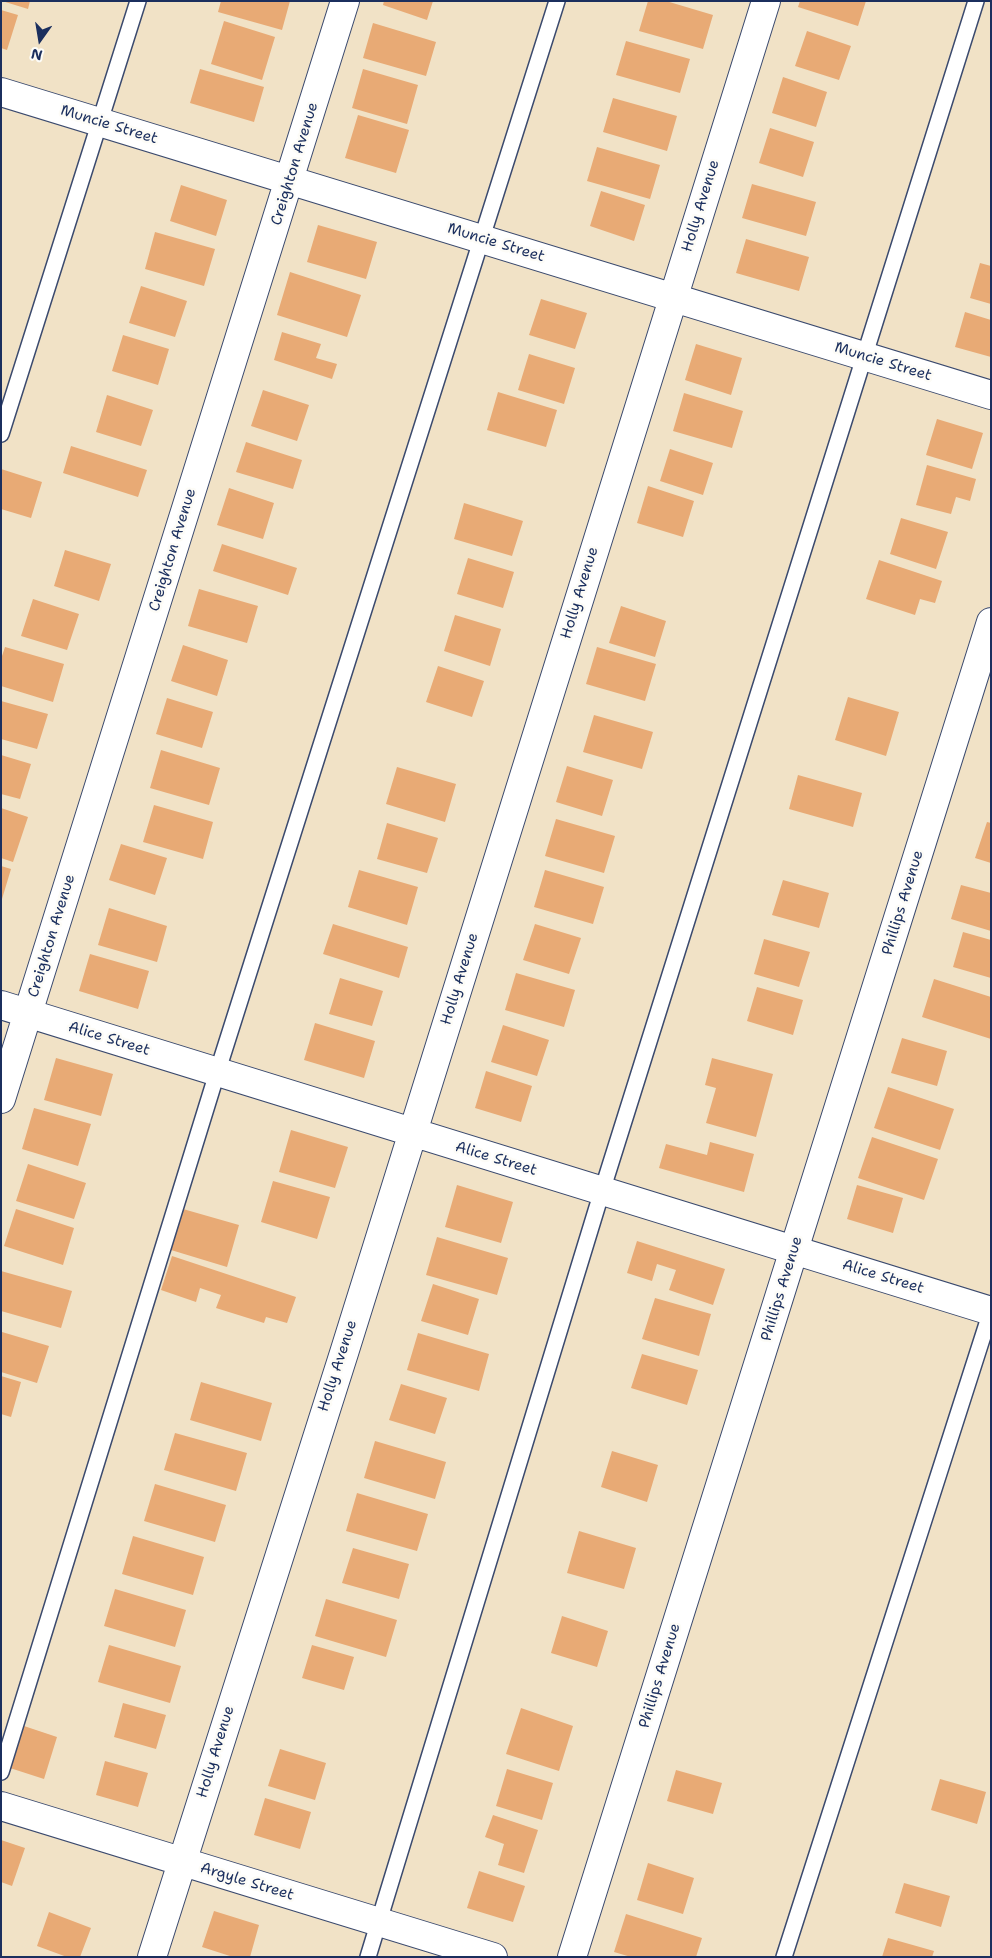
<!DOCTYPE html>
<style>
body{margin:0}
#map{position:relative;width:992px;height:1958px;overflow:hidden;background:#f1e2c6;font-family:"Shantell Sans",sans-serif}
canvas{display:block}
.frame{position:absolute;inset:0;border:2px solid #1b2f5e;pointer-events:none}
.north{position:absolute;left:15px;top:15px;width:50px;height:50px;-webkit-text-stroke:4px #fdfcf7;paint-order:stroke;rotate:193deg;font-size:14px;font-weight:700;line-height:20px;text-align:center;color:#1b2f5e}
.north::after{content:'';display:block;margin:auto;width:18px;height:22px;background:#1b2f5e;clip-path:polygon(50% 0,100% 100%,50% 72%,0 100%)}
</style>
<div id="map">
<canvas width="992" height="1958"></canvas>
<div class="frame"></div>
<div class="north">N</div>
</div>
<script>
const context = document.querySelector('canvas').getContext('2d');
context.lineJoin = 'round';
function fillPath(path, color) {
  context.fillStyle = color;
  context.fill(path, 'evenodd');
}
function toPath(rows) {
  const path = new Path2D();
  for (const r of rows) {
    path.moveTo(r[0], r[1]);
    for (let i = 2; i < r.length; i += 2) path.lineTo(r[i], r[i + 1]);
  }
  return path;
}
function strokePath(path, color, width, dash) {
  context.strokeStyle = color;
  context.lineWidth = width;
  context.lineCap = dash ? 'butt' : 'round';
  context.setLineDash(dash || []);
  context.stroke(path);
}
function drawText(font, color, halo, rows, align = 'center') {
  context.font = font + ' "Shantell Sans",sans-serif';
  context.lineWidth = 5;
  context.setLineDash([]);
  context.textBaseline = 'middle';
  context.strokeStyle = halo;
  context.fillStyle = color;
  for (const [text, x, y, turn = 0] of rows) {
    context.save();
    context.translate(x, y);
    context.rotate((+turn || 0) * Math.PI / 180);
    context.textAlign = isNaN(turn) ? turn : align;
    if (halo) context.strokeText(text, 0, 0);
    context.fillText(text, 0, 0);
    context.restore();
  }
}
const building = toPath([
 [2,1,30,1,28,9],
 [221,1,290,1,282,30,218,12],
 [384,1,433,1,427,20,383,5],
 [648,1,666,1,713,15,703,49,639,31],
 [800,1,866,1,858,26,798,7],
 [1,10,18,15,7,50,1,48],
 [224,21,275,37,262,80,211,64],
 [373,23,436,42,426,76,363,58],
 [807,31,851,46,839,80,795,66],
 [626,41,690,59,680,93,616,75],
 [200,69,264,87,254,122,190,103],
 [363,69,418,85,407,124,352,108],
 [783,77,827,92,816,127,772,113],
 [613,98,677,116,667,151,603,132],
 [358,115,409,130,396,173,345,158],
 [770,128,814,142,803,177,759,163],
 [597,147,660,165,650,199,587,181],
 [752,184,816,202,806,236,742,218],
 [181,185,227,200,216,236,170,221],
 [601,191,645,205,634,241,590,226],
 [318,225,377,242,366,279,307,262],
 [155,232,215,249,204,286,145,269],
 [746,239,809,257,799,291,736,273],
 [980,263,991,266,991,304,970,298],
 [290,272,361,295,347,337,277,315],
 [141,286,187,301,175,337,129,323],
 [541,299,587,313,575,349,529,335],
 [965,312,991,320,991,357,955,347],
 [282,332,321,344,316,358,337,364,332,379,274,360],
 [123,335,169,349,158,385,112,371],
 [696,344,742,358,731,395,685,380],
 [529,354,575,368,564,404,518,390],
 [263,390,309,405,297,441,251,426],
 [498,392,557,410,546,447,487,430],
 [684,393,743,411,732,448,673,431],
 [107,395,153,410,141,446,96,432],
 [937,419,983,433,972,469,926,455],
 [246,442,302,460,293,489,236,472],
 [71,446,147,470,138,497,63,473],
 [670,449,713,463,703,495,660,481],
 [927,465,976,479,970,501,956,497,951,514,916,505],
 [1,469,42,482,31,518,1,509],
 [648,486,694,501,683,537,637,523],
 [229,488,274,503,263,539,217,525],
 [464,503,523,521,512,556,454,539],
 [901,518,948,532,936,569,890,554],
 [222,544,297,568,288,595,213,571],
 [65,550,111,564,99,601,54,586],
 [468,558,514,572,503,608,457,594],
 [879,560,942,581,935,603,920,599,915,615,866,599],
 [199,589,258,606,247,643,188,626],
 [33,599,79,614,67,650,21,636],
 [621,606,666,621,655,657,609,643],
 [455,615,501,629,490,666,444,651],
 [183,645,228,660,217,696,171,681],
 [5,647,64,664,53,702,1,686,1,659],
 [597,647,656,664,645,701,586,684],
 [438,666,484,681,472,717,426,702],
 [848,697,899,712,886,756,835,740],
 [167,698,213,712,202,748,156,734],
 [1,701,48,714,37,749,1,739],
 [594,715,653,732,642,769,583,752],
 [161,750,220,768,209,805,150,788],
 [1,755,31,764,20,799,1,794],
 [567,766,613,780,602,816,556,802],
 [397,767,456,784,445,822,386,804],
 [798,775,862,793,853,827,789,809],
 [154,805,213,822,203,859,143,842],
 [1,808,28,817,13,862,1,858],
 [556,819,615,836,604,873,545,856],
 [987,822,991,823,991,863,975,858],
 [387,823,438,838,427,873,377,859],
 [121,844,167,858,155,895,109,880],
 [1,866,11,869,2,899,1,899],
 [359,870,418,887,407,925,348,907],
 [545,870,604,887,593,924,534,907],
 [783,880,829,893,819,928,772,915],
 [961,885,991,893,991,931,951,919],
 [109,908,167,926,157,962,98,945],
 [333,924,408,947,399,978,323,954],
 [535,924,581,938,569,974,523,960],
 [963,932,991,940,991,978,953,967],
 [764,939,810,952,799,987,754,974],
 [90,954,149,971,138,1009,79,991],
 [516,973,575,990,564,1027,505,1010],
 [340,978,383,991,372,1026,329,1014],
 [934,979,991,997,991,1039,922,1017],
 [757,987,803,1000,793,1035,747,1021],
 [315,1023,375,1041,364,1078,304,1060],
 [503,1025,549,1040,537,1076,491,1062],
 [902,1038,947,1051,937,1086,891,1073],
 [56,1058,113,1074,101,1116,44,1100],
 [712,1058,773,1074,756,1137,706,1123,716,1088,705,1085],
 [486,1071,532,1086,521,1122,475,1108],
 [888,1087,954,1109,940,1150,874,1128],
 [34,1108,91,1124,78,1166,22,1149],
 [291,1130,348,1147,335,1188,279,1172],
 [872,1137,938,1159,924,1200,858,1178],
 [710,1142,754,1154,744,1192,659,1168,666,1144,707,1155],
 [28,1164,86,1183,74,1219,16,1201],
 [273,1181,330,1197,317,1239,261,1222],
 [457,1185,513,1202,501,1243,445,1227],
 [857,1185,903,1198,893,1233,847,1219],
 [16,1209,74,1228,63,1265,4,1246],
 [183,1209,239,1225,227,1267,171,1250],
 [437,1237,508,1258,497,1295,426,1275],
 [637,1241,725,1269,713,1305,669,1290,676,1270,657,1264,652,1281,627,1273],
 [172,1256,296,1297,287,1323,266,1317,264,1323,216,1308,221,1295,200,1288,196,1302,161,1290],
 [1,1271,72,1291,61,1328,1,1311],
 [433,1284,479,1299,468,1335,421,1321],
 [655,1298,711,1314,699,1356,642,1339],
 [2,1332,49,1346,37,1383,1,1372],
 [418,1333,489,1354,479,1391,407,1370],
 [642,1354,698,1370,687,1405,631,1388],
 [1,1376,21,1382,11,1417,1,1414],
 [201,1382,272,1403,261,1441,190,1420],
 [401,1384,447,1398,435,1434,389,1420],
 [175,1433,247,1453,236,1491,164,1470],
 [375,1441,446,1462,435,1499,364,1478],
 [612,1451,658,1465,647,1502,601,1487],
 [155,1484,226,1505,215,1542,144,1521],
 [357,1493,428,1514,417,1551,346,1531],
 [579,1531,636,1548,624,1589,567,1573],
 [133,1536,204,1557,193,1595,122,1574],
 [353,1548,409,1564,399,1599,342,1583],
 [115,1589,186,1610,175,1647,104,1626],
 [326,1599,397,1620,386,1657,315,1636],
 [562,1616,608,1631,597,1667,551,1653],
 [109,1645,181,1666,170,1703,98,1682],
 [312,1645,354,1657,344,1690,302,1678],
 [123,1703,166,1715,156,1749,114,1737],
 [521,1708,573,1726,559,1771,506,1754],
 [24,1726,57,1737,44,1779,10,1768],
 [280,1749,326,1763,315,1800,268,1786],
 [105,1761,148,1773,138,1807,96,1795],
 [507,1769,553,1783,542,1820,496,1806],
 [676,1770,722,1783,713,1814,667,1801],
 [940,1779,986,1792,977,1824,931,1810],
 [265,1798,311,1812,300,1849,254,1835],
 [493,1815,538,1830,524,1873,498,1865,504,1844,485,1837],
 [1,1840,25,1848,12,1886,1,1882],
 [648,1863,694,1878,683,1914,637,1900],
 [479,1871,525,1886,513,1922,467,1908],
 [904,1883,950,1896,941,1927,895,1913],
 [214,1911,259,1925,250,1957,233,1957,202,1947],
 [49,1912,91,1928,80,1957,67,1957,37,1946],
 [626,1914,702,1938,696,1957,631,1957,614,1952],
 [888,1938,934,1951,932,1957,882,1957]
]);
const lane = toPath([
 [1,434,138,1],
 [1,1772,217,1073,557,1],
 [368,1957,602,1191,976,1],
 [784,1957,991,1311]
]);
const street = toPath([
 [1,92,991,395],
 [1,1005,991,1311],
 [1,1099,345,1],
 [1,1806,493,1957],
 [152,1957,344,1353,766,1]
]);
const secondary = toPath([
 [572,1957,991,622]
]);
const streetNames = [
 ["Muncie Street",109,125,17],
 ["Creighton Avenue",295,164,-73],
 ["Holly Avenue",701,206,-73],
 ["Muncie Street",496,243,17],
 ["Muncie Street",883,362,17],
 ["Creighton Avenue",173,550,-73],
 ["Holly Avenue",580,593,-73],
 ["Phillips Avenue",903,903,-73],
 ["Creighton Avenue",52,936,-73],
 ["Holly Avenue",460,979,-73],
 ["Alice Street",109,1039,17],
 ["Alice Street",496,1159,17],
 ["Alice Street",883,1277,17],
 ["Phillips Avenue",782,1289,-73],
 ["Holly Avenue",338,1366,-72],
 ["Phillips Avenue",660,1676,-73],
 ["Holly Avenue",216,1752,-73],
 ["Argyle Street",247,1882,17]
];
fillPath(building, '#e8aa75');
strokePath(lane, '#3b4a6e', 18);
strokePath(street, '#3b4a6e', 30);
strokePath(secondary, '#3b4a6e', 30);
strokePath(lane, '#fff', 15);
strokePath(street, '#fff', 28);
strokePath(secondary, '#fff', 28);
drawText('15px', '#1b2f5e', '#fdfcf7', streetNames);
</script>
